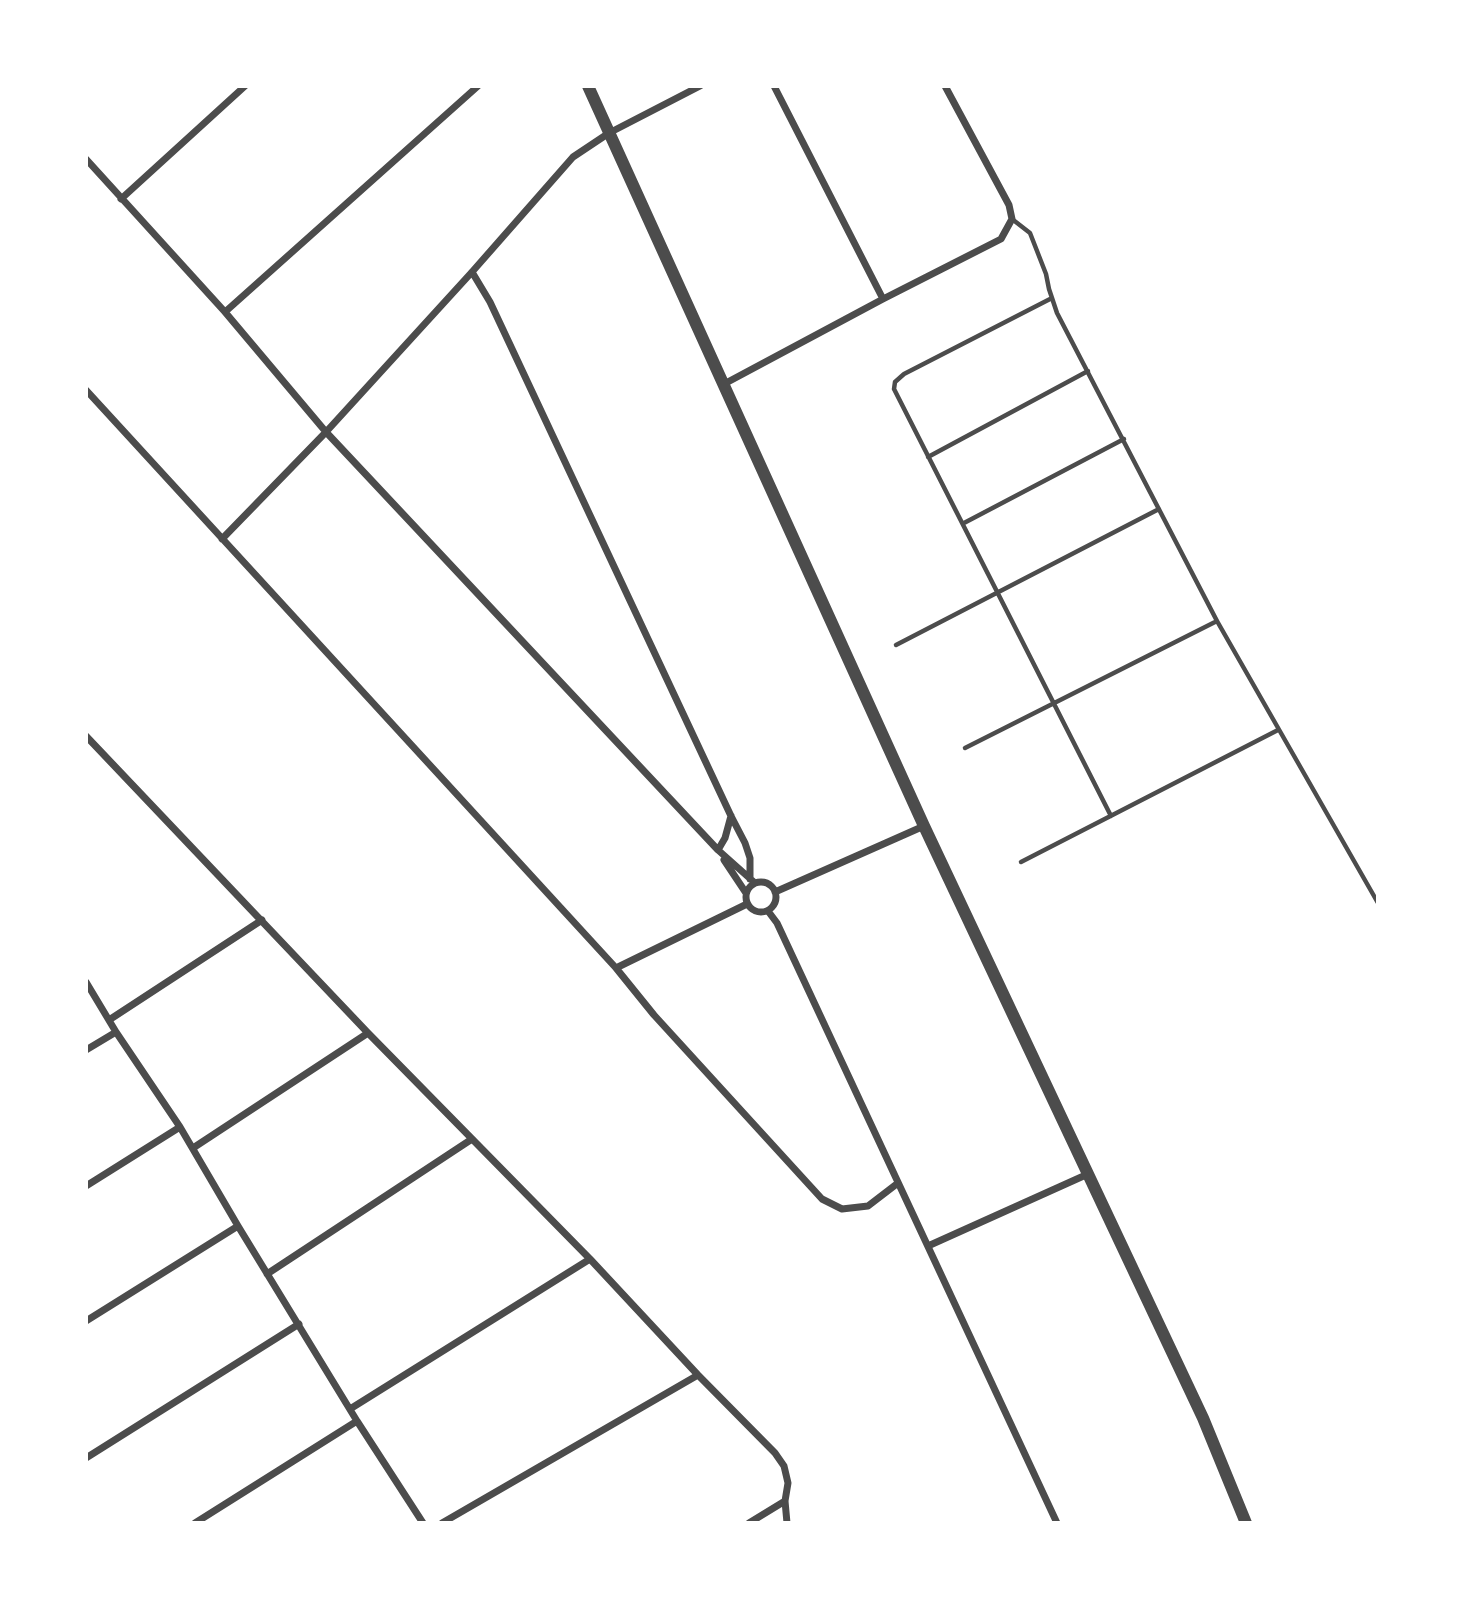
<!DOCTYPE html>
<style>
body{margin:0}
#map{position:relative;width:1464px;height:1609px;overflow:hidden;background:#fff;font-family:"Work Sans",sans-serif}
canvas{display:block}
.frame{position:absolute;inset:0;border:88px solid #fff;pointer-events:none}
</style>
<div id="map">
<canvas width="1464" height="1609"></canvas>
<div class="frame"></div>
</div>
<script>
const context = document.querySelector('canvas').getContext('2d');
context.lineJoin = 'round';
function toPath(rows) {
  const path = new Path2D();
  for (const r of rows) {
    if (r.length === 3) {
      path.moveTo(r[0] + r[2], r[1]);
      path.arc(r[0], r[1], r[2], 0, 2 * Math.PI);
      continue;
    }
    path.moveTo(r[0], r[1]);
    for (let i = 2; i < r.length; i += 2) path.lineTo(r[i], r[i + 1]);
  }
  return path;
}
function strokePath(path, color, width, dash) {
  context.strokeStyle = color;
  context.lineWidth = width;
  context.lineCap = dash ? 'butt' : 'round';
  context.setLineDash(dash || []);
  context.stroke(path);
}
const service = toPath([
 [1012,219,1030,233,1046,274,1049,289,1057,313,1217,621,1378,903],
 [1052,298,904,374,895,382,894,389,1111,816],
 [928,457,1088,371],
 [964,523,1124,439],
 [896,645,1159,509],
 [965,748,1217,621],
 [1021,862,1278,730]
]);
const minor = toPath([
 [774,86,883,299],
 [86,159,225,312,326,432,718,850,755,883],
 [121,199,245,86],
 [472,272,490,302,731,816,745,843,750,858,750,879],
 [225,312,478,86],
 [724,384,883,299,1001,239,1012,219,1009,205,945,86],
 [86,390,616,968,654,1015,822,1199,842,1209,868,1206,898,1183],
 [222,539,326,432,472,272,573,157,609,133,700,86],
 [86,736,368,1033,590,1259,698,1375,775,1453,784,1466,788,1483,785,1501,787,1523],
 [718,850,725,838,731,816],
 [724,860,746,893],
 [761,897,15],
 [775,892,924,826],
 [768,911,777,923,1057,1523],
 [616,968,747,904],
 [86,982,116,1032,180,1127,238,1226,357,1421,423,1523],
 [109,1020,262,920],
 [86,1050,116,1032],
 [193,1148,368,1033],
 [86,1186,180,1127],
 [928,1246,1088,1174],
 [267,1274,472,1139],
 [86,1321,238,1226],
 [350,1409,590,1259],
 [86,1458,299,1324],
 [195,1523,357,1421],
 [442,1523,698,1375],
 [749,1523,785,1501]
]);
const tertiary = toPath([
 [588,86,924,826,1203,1418,1246,1523]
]);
strokePath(service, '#4c4c4c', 4.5);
strokePath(minor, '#4c4c4c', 7);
strokePath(tertiary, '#4c4c4c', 12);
</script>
